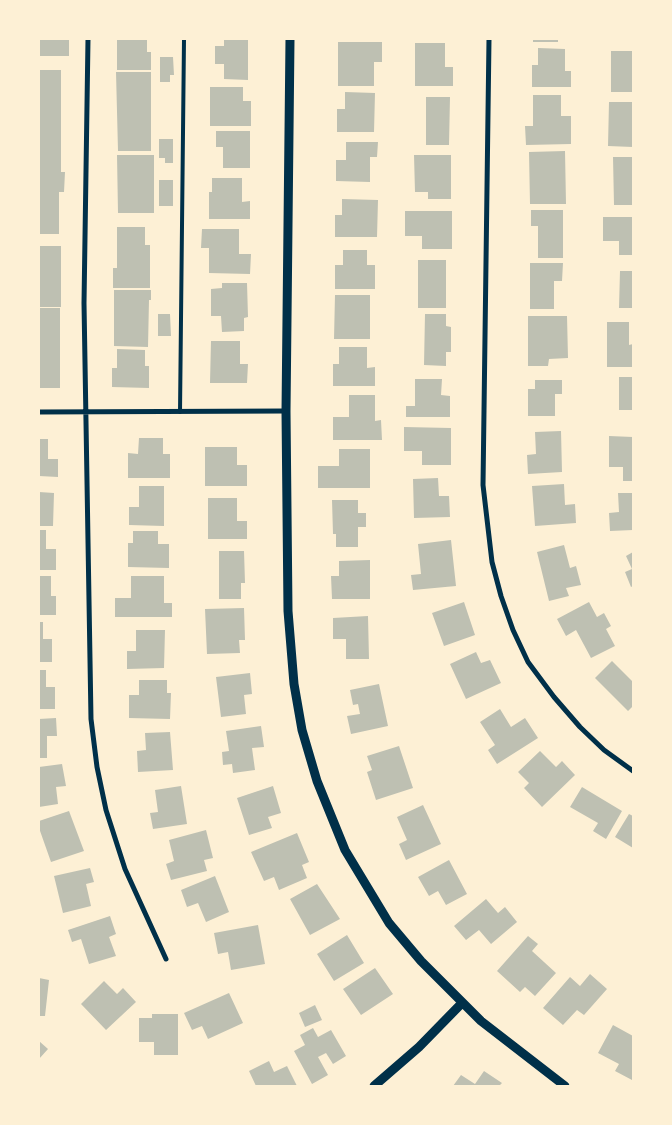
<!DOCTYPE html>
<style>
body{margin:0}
#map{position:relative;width:672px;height:1125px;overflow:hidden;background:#fdf0d5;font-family:"Open Sans",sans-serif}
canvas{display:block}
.frame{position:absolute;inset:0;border:40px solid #fdf0d5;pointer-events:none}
</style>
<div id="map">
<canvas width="672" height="1125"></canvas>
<div class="frame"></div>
</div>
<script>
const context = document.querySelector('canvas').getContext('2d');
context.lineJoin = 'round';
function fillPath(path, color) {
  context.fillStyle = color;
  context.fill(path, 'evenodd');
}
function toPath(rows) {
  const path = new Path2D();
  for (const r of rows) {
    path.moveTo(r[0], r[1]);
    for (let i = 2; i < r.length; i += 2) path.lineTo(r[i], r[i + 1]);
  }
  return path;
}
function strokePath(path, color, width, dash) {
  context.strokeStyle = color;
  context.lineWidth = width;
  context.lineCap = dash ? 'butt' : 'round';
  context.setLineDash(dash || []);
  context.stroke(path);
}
const building = toPath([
 [39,39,69,39,69,56,39,56],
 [117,39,147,39,147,52,151,52,151,70,117,70],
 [224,39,248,39,248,80,224,79,224,64,215,64,215,46,224,46],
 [533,39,558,39,558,42,533,42],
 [338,42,382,42,382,62,374,62,374,86,338,86],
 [415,43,445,43,445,67,453,67,453,86,415,86],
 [538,48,565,49,565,71,571,71,571,87,532,87,532,65,538,65],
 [611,51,633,51,633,92,611,92],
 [160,57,173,57,174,75,170,75,170,82,160,82],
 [39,70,61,70,61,172,65,172,64,192,59,192,59,234,39,234],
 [116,72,151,72,151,151,118,151],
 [210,87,243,87,243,101,251,101,251,126,210,126],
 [345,92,375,93,374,132,337,132,337,109,345,109],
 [533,95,561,95,561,116,571,116,571,144,526,145,525,126,533,126],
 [426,97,450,97,449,145,426,145],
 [609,102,632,102,633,147,608,146],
 [216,131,250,131,250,168,223,168,223,147,216,147],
 [159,139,173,139,173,163,165,163,165,158,159,158],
 [346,142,378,142,377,157,370,157,370,182,336,181,336,160,346,160],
 [565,151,566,204,530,204,529,152],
 [117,155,154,155,154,213,118,213],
 [414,155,451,155,451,199,428,199,428,192,415,192],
 [613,157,633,157,633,205,614,205],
 [212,178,242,178,242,202,250,201,250,219,209,219,209,192,212,192],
 [159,180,173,180,173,206,159,206],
 [342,199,378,200,377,237,335,237,335,215,342,215],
 [531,210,563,210,563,258,538,258,538,226,531,226],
 [405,211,452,211,452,249,422,249,422,236,405,236],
 [603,217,633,217,633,255,619,255,619,241,603,241],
 [117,227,145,227,145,245,150,245,150,288,113,288,113,268,117,268],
 [202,229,239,229,239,254,251,254,250,274,209,273,209,248,201,248],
 [39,246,61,246,61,307,39,307],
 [343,250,367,250,367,265,375,265,375,289,335,289,335,265,343,265],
 [418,260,446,260,446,308,418,308],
 [530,263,563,263,562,281,554,281,554,309,530,309],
 [620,271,633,271,633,308,619,308],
 [222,283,247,283,248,317,244,318,244,331,222,332,221,316,211,316,211,289,222,288],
 [114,290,151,290,151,300,149,300,148,347,114,346],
 [335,295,370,295,370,339,334,339],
 [39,308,60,308,60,388,39,388],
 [158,314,170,314,171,336,158,336],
 [425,314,446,314,446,326,451,327,451,352,446,352,446,366,424,365],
 [528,316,567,316,568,358,549,359,548,366,528,366],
 [607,322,629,322,629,345,633,344,633,367,607,367],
 [211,341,240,341,240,364,248,364,247,383,210,383],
 [339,347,367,347,367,368,375,367,375,386,333,386,333,364,339,364],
 [117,349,145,350,145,366,149,366,149,388,112,387,112,368,117,368],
 [619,377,633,377,633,410,619,410],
 [415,379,442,379,441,395,450,396,450,417,406,417,406,406,415,406],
 [535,380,562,380,562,394,555,394,555,416,528,416,528,389,535,389],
 [349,395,375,395,375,421,381,420,382,440,333,440,333,417,349,417],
 [404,427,451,428,451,465,422,465,422,451,404,451],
 [561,431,562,472,528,474,527,455,536,454,535,432],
 [609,436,633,437,633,481,623,481,623,467,609,467],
 [139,438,163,438,163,454,170,454,170,478,128,478,128,453,138,454],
 [39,439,48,439,48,459,58,459,58,477,39,476],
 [205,447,237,447,237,465,247,465,247,486,205,486],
 [339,449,370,449,370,488,318,488,318,466,339,466],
 [438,478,439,496,449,496,450,517,414,518,413,479],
 [564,484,565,505,575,504,576,523,535,526,532,486],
 [139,486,164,486,164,526,129,525,129,507,139,507],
 [39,492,54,493,53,526,39,526],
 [618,493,633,493,633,530,610,531,609,513,619,512],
 [208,498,237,498,237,521,247,521,247,539,208,539],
 [332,500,358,500,358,513,366,513,366,527,358,527,358,547,336,547,336,534,333,534],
 [39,530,46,530,46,549,56,549,56,570,39,570],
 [133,531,158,531,158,544,169,544,169,568,128,567,128,543,133,543],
 [451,540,456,586,413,590,411,575,421,574,418,544],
 [564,545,570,568,576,566,581,585,566,588,569,596,549,601,537,552],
 [219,551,244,551,245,583,241,583,241,599,219,599],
 [633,552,633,586,631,587,625,572,632,569,626,556],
 [370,560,370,599,332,599,331,576,339,576,339,561],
 [39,576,51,576,51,596,56,596,56,615,39,615],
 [131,576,164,576,164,603,172,603,172,617,115,617,115,598,131,598],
 [464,602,475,635,444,646,432,613],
 [589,602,597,617,604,613,611,626,606,629,615,646,591,658,576,630,566,636,557,619],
 [244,608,245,640,239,640,240,653,207,654,205,609],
 [368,616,369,659,346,659,346,639,333,639,333,618],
 [39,622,43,622,43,639,52,639,52,662,39,662],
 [136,630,165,630,164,668,127,669,127,651,136,651],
 [476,652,481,663,490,660,501,683,466,699,450,664],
 [612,661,633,682,633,706,628,711,595,678],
 [39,670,46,670,46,687,55,687,55,709,39,709],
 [250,673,252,694,244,695,246,714,221,717,216,677],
 [139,680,167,680,167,693,171,693,170,719,129,718,129,695,139,695],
 [379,684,388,726,351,734,347,716,360,714,358,704,353,705,350,690],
 [500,709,511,727,525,718,538,738,497,764,488,750,495,745,480,722],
 [56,718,57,736,47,736,47,758,39,758,39,719],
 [261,726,264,747,252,748,255,770,233,773,232,764,223,765,222,752,229,751,226,731],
 [170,732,173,770,138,772,137,751,146,750,145,733],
 [399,746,413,788,376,800,367,772,372,770,367,756],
 [540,751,556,767,562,761,575,775,542,807,524,788,529,783,518,772],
 [62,764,66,786,56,787,58,804,39,807,39,767],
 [181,786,187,824,153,829,150,813,158,812,155,790],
 [273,786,281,813,268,817,272,828,249,835,237,798],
 [582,787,622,811,606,839,593,831,598,823,570,807],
 [423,805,441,844,406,860,399,844,407,840,397,817],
 [69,811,84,851,51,862,39,828,39,821],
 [629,814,633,816,633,848,615,837],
 [206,830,213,858,204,860,207,871,171,880,166,864,174,861,169,840],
 [297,833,309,862,302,865,307,878,279,890,274,877,264,881,251,852],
 [449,860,467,894,446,905,438,891,429,896,418,877],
 [90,868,94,882,86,884,91,906,63,913,54,876],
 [215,876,229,912,206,922,198,903,187,907,181,890],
 [317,884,340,919,310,935,290,899],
 [486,899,498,913,505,907,517,922,491,944,479,930,466,940,454,926],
 [110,916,116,934,109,937,116,956,89,964,81,939,72,942,68,930],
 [258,925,265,964,231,970,228,952,218,954,214,933],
 [347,935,364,963,334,981,317,954],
 [528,936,538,944,532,951,556,973,535,996,525,987,520,992,497,971],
 [375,968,393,994,361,1015,343,989],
 [590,974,607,989,584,1015,577,1010,563,1025,543,1008,570,977,580,986],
 [39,978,49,980,45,1016,39,1016],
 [104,981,117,994,123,988,136,1002,106,1030,81,1004],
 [229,993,243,1023,208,1039,202,1026,192,1030,184,1013],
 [315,1005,322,1020,305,1027,299,1013],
 [152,1014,178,1014,178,1055,154,1055,154,1042,139,1042,139,1018,152,1018],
 [613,1025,633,1036,632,1080,615,1071,619,1064,598,1053],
 [313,1028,318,1037,331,1030,346,1056,333,1064,326,1053,318,1057,328,1075,312,1084,294,1051,305,1045,300,1035],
 [39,1041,48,1049,39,1059],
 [269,1061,274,1072,287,1066,297,1086,256,1086,249,1071],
 [484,1071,502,1083,499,1086,453,1086,461,1075,475,1084]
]);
const service = toPath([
 [180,412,184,39]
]);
const minor = toPath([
 [88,39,84,303,91,719,97,767,106,810,125,869,166,959],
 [489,39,483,485,492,562,501,596,513,630,528,662,554,697,580,727,604,750,633,771],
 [39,412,286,411]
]);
const tertiary = toPath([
 [290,39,286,411,288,611,294,684,302,730,317,781,345,850,389,923,421,961,481,1021,565,1086],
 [374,1086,419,1047,462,1003]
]);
fillPath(building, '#bec0b2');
strokePath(service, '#003049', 4);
strokePath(minor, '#003049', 5);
strokePath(tertiary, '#003049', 9);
</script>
